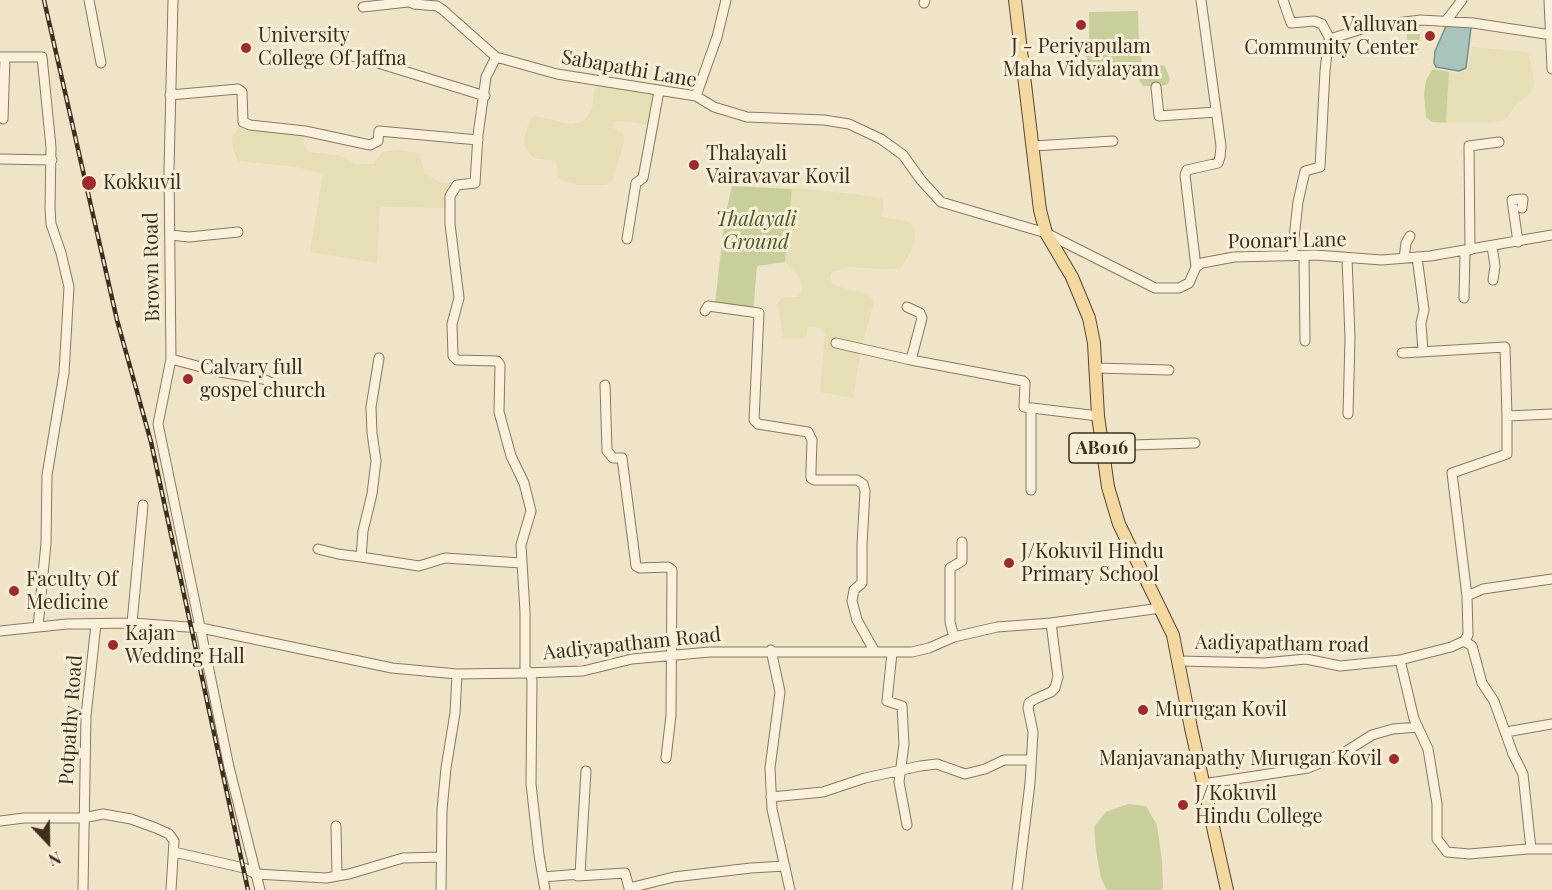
<!DOCTYPE html>
<style>
body{margin:0}
#map{position:relative;width:1552px;height:890px;overflow:hidden;background:#f0e4c8;font-family:"Playfair Display",serif}
canvas{display:block}
.north{position:absolute;left:18px;top:812px;width:60px;height:60px;-webkit-text-stroke:4px #f7eed8;paint-order:stroke;rotate:158deg;font-size:16px;font-weight:700;line-height:24px;text-align:center;color:#3d2e20}
.north::after{content:'';display:block;margin:auto;width:21px;height:27px;background:#3d2e20;clip-path:polygon(50% 0,100% 100%,50% 72%,0 100%)}
</style>
<div id="map">
<canvas width="1552" height="890"></canvas>
<div class="north">N</div>
</div>
<script>
const context = document.querySelector('canvas').getContext('2d');
context.lineJoin = 'round';
function fillPath(path, color) {
  context.fillStyle = color;
  context.fill(path, 'evenodd');
}
function toPath(rows) {
  const path = new Path2D();
  for (const r of rows) {
    path.moveTo(r[0], r[1]);
    for (let i = 2; i < r.length; i += 2) path.lineTo(r[i], r[i + 1]);
  }
  return path;
}
function strokePath(path, color, width, dash) {
  context.strokeStyle = color;
  context.lineWidth = width;
  context.lineCap = dash ? 'butt' : 'round';
  context.setLineDash(dash || []);
  context.stroke(path);
}
function drawText(font, color, halo, rows, align = 'center') {
  context.font = font + ' "Playfair Display",serif';
  context.lineWidth = 6;
  context.setLineDash([]);
  context.textBaseline = 'middle';
  context.strokeStyle = halo;
  context.fillStyle = color;
  for (const [text, x, y, turn = 0] of rows) {
    context.save();
    context.translate(x, y);
    context.rotate((+turn || 0) * Math.PI / 180);
    context.textAlign = isNaN(turn) ? turn : align;
    if (halo) context.strokeText(text, 0, 0);
    context.fillText(text, 0, 0);
    context.restore();
  }
}
const farmland = toPath([
 [1472,47,1528,52,1533,73,1534,84,1530,95,1516,104,1508,117,1500,121,1487,123,1446,123,1449,72,1460,73,1468,69],
 [596,81,659,91,652,126,633,122,614,121,614,128,623,133,624,142,612,182,604,185,577,185,561,180,558,177,557,164,555,161,533,158,524,146,524,139,530,118,534,116,571,124,584,121,592,109],
 [243,122,305,131,303,142,309,152,337,155,356,164,374,164,382,152,398,150,419,153,425,174,441,182,457,185,450,208,380,207,377,263,310,252,323,174,297,167,238,161,233,150,232,137],
 [797,188,861,195,882,199,884,203,881,217,909,221,914,229,915,237,912,249,901,268,883,269,849,267,832,272,830,277,833,285,869,295,874,301,861,349,853,398,820,392,825,335,823,329,810,326,807,330,807,335,803,339,785,339,783,337,778,304,781,298,798,297,802,290,800,279,785,262,792,189]
]);
const green = toPath([
 [1138,11,1139,45,1143,67,1159,65,1165,66,1170,79,1168,84,1162,86,1143,86,1137,77,1092,77,1089,74,1084,56,1089,48,1089,12],
 [1421,20,1419,50,1407,49,1407,21],
 [1433,69,1449,72,1446,123,1432,122,1426,117,1424,94,1426,80],
 [732,186,792,189,785,262,757,266,753,313,715,303,725,216],
 [1128,804,1146,806,1157,825,1162,860,1163,888,1161,890,1107,890,1101,878,1096,851,1094,827,1106,812]
]);
const water = toPath([
 [1447,24,1470,26,1471,28,1466,68,1459,71,1436,67,1434,63,1435,51,1447,24]
]);
const minor = toPath([
 [89,0,101,63],
 [173,0,169,170,171,359,158,424,229,767,260,890],
 [405,0,414,4,437,6,443,10,496,57,557,74,696,96,714,107,747,117,824,120,849,124,881,139,903,155,921,180,941,202,1046,233,1155,288,1179,288,1189,283,1196,267,1202,263,1234,257,1315,255,1382,260,1430,256,1552,235],
 [1283,0,1291,23,1314,21,1322,24,1330,39],
 [1549,0,1552,69],
 [924,3,925,0],
 [363,7,408,2],
 [1446,21,1462,0],
 [339,53,365,59,485,96],
 [0,57,42,57,51,147,50,209,51,224,61,253,69,287,64,373,47,475,46,543,38,627],
 [496,57,486,77,478,135,475,183,457,185,450,196,450,224,459,298,452,324,453,356,457,360,497,361,500,365,499,412,511,456,524,483,531,511,521,545,525,612,525,673],
 [1156,87,1159,116,1216,112],
 [170,95,238,89,242,92,243,122,250,125,305,131,370,145,378,141,379,131,478,140],
 [696,96,717,37,726,0],
 [3,119,5,57],
 [1034,146,1113,141],
 [0,159,52,160],
 [170,235,189,237,238,232],
 [627,239,636,183,643,178,659,91],
 [1518,242,1512,200,1523,199,1522,208],
 [1492,246,1495,266,1493,280],
 [1470,250,1469,146,1499,142],
 [1292,256,1298,202,1305,171,1320,167,1325,71,1328,43,1330,39,1371,26,1421,20,1473,23,1552,35],
 [1304,256,1305,341],
 [1417,257,1424,310,1421,323,1423,352],
 [1347,258,1350,338,1348,414],
 [1404,258,1406,243,1410,236],
 [1196,267,1185,175,1187,170,1218,163,1220,157,1221,146,1201,0],
 [1464,298,1465,251],
 [907,307,920,313,922,318,911,360],
 [705,311,708,306,759,313,754,420,758,424,808,432,812,440,811,470,811,478,814,480,857,480,863,484,865,491,862,545,862,583,854,590,852,601,857,620,875,652],
 [836,343,911,360,1023,381,1025,383,1024,407,1098,416],
 [1402,353,1505,347,1507,416],
 [171,359,220,372,263,379,272,383],
 [1096,368,1169,370],
 [605,385,607,451,613,458,622,458,636,566,640,568,668,567,672,570,671,715,666,758],
 [1101,446,1195,443],
 [1031,490,1031,408],
 [318,549,338,554,361,557,363,531,372,494,376,461,372,433,371,407,379,358],
 [361,557,419,566,445,558,521,563],
 [1467,596,1452,473,1507,454,1507,416,1552,414],
 [132,623,143,505],
 [0,631,67,624,132,623,201,628,392,668,457,674,525,673,583,671,632,659,710,652,912,652,929,648,954,637,997,627,1051,623,1161,608],
 [954,637,950,622,950,568,962,561,962,542],
 [1464,641,1472,646,1482,683,1494,701,1513,754,1523,774,1531,849],
 [771,650,780,692,770,768,772,809,790,890],
 [892,653,887,701,902,706,904,744,899,782,907,825],
 [1400,660,1414,719,1428,749,1437,804,1437,839,1447,852,1469,854,1528,849,1552,849],
 [1179,661,1264,663,1306,659,1340,666,1400,660,1451,647,1464,641,1468,635,1467,596,1483,589,1552,579],
 [530,672,532,680,531,784,539,855,545,890],
 [1506,732,1552,724],
 [1203,784,1308,768,1342,754,1372,735,1393,729,1418,727],
 [771,797,823,792,865,778,920,766,937,764,965,774,985,769,1004,760,1030,760],
 [0,821,24,818,83,818,103,814,131,819,156,828,169,834,174,841,171,890],
 [336,826,337,876],
 [174,852,244,868,256,874,326,878,349,874,403,858,441,857],
 [577,876,625,873,629,888,674,877,751,868,785,866],
 [543,877,580,874,586,771],
 [83,890,86,716,96,624],
 [441,890,442,810,446,768,455,713,457,674],
 [1017,890,1030,783,1033,732,1028,708,1029,703,1035,699,1051,692,1055,688,1058,677,1051,623]
]);
const major = toPath([
 [1015,0,1040,210,1046,233,1072,277,1089,318,1094,343,1098,416,1108,487,1119,524,1173,635,1191,728,1227,890]
]);
const rail = toPath([
 [44,0,117,320,151,442,248,890]
]);
const markers = [
 [1081,25,6,"#9e2a2b"],
 [1430,36,6,"#9e2a2b"],
 [246,48,6,"#9e2a2b"],
 [694,165,6,"#9e2a2b"],
 [89,183,8,"#9e2a2b"],
 [188,379,6,"#9e2a2b"],
 [1009,563,6,"#9e2a2b"],
 [14,591,6,"#9e2a2b"],
 [113,645,6,"#9e2a2b"],
 [1143,710,6,"#9e2a2b"],
 [1394,759,6,"#9e2a2b"],
 [1183,805,6,"#9e2a2b"]
];
const shields = [
 [1102,448,66]
];
const shieldNames = [
 ["AB016",1102,448]
];
const poiNames = [
 ["Valluvan",1418,25,"right"],
 ["Community Center",1418,48,"right"],
 ["University",258,36],
 ["College Of Jaffna",258,59],
 ["J - Periyapulam",1081,47,"center"],
 ["Maha Vidyalayam",1081,70,"center"],
 ["Thalayali",706,154],
 ["Vairavavar Kovil",706,177],
 ["Kokkuvil",103,183],
 ["Calvary full",200,368],
 ["gospel church",200,391],
 ["J/Kokuvil Hindu",1021,552],
 ["Primary School",1021,575],
 ["Faculty Of",26,580],
 ["Medicine",26,603],
 ["Kajan",125,634],
 ["Wedding Hall",125,657],
 ["Murugan Kovil",1155,710],
 ["Manjavanapathy Murugan Kovil",1382,759,"right"],
 ["J/Kokuvil",1195,794],
 ["Hindu College",1195,817]
];
const streetNames = [
 ["Sabapathi Lane",629,69,10],
 ["Poonari Lane",1287,241,-1],
 ["Brown Road",152,267,-91],
 ["Aadiyapatham Road",632,644,-6],
 ["Aadiyapatham road",1282,644,1],
 ["Potpathy Road",71,720,-86]
];
const parkNames = [
 ["Thalayali",756,220],
 ["Ground",756,243]
];
fillPath(farmland, '#e6deb5');
fillPath(green, '#c9cf9b');
fillPath(water, '#a9c4bc');
strokePath(water, '#6f938a', 1.5);
strokePath(minor, '#8d765c', 11);
strokePath(major, '#5b4430', 14);
strokePath(minor, '#faf1dc', 9);
strokePath(major, '#f3d9a0', 12);
strokePath(rail, '#3d2e20', 4.5);
strokePath(rail, '#f7eed8', 2, [7]);
for (const [x, y, r, color] of markers) {
  const dot = new Path2D();
  dot.arc(x, y, r, 0, 2 * Math.PI);
  context.fillStyle = color;
  context.fill(dot);
  strokePath(dot, '#f7eed8', 2);
}
for (const [x, y, w] of shields) {
  const box = new Path2D();
  box.roundRect(x - w / 2, y - 15, w, 30, 4.5);
  context.fillStyle = '#f7eed8';
  context.fill(box);
  strokePath(box, '#3d2e20', 1.5);
}
drawText('bold 18px', '#3d2e20', null, shieldNames);
drawText('20px', '#3d2e20', '#f7eed8', poiNames, 'left');
drawText('20px', '#3d2e20', '#f7eed8', streetNames);
drawText('italic 20px', '#4d5a26', '#f7eed8', parkNames);
</script>
